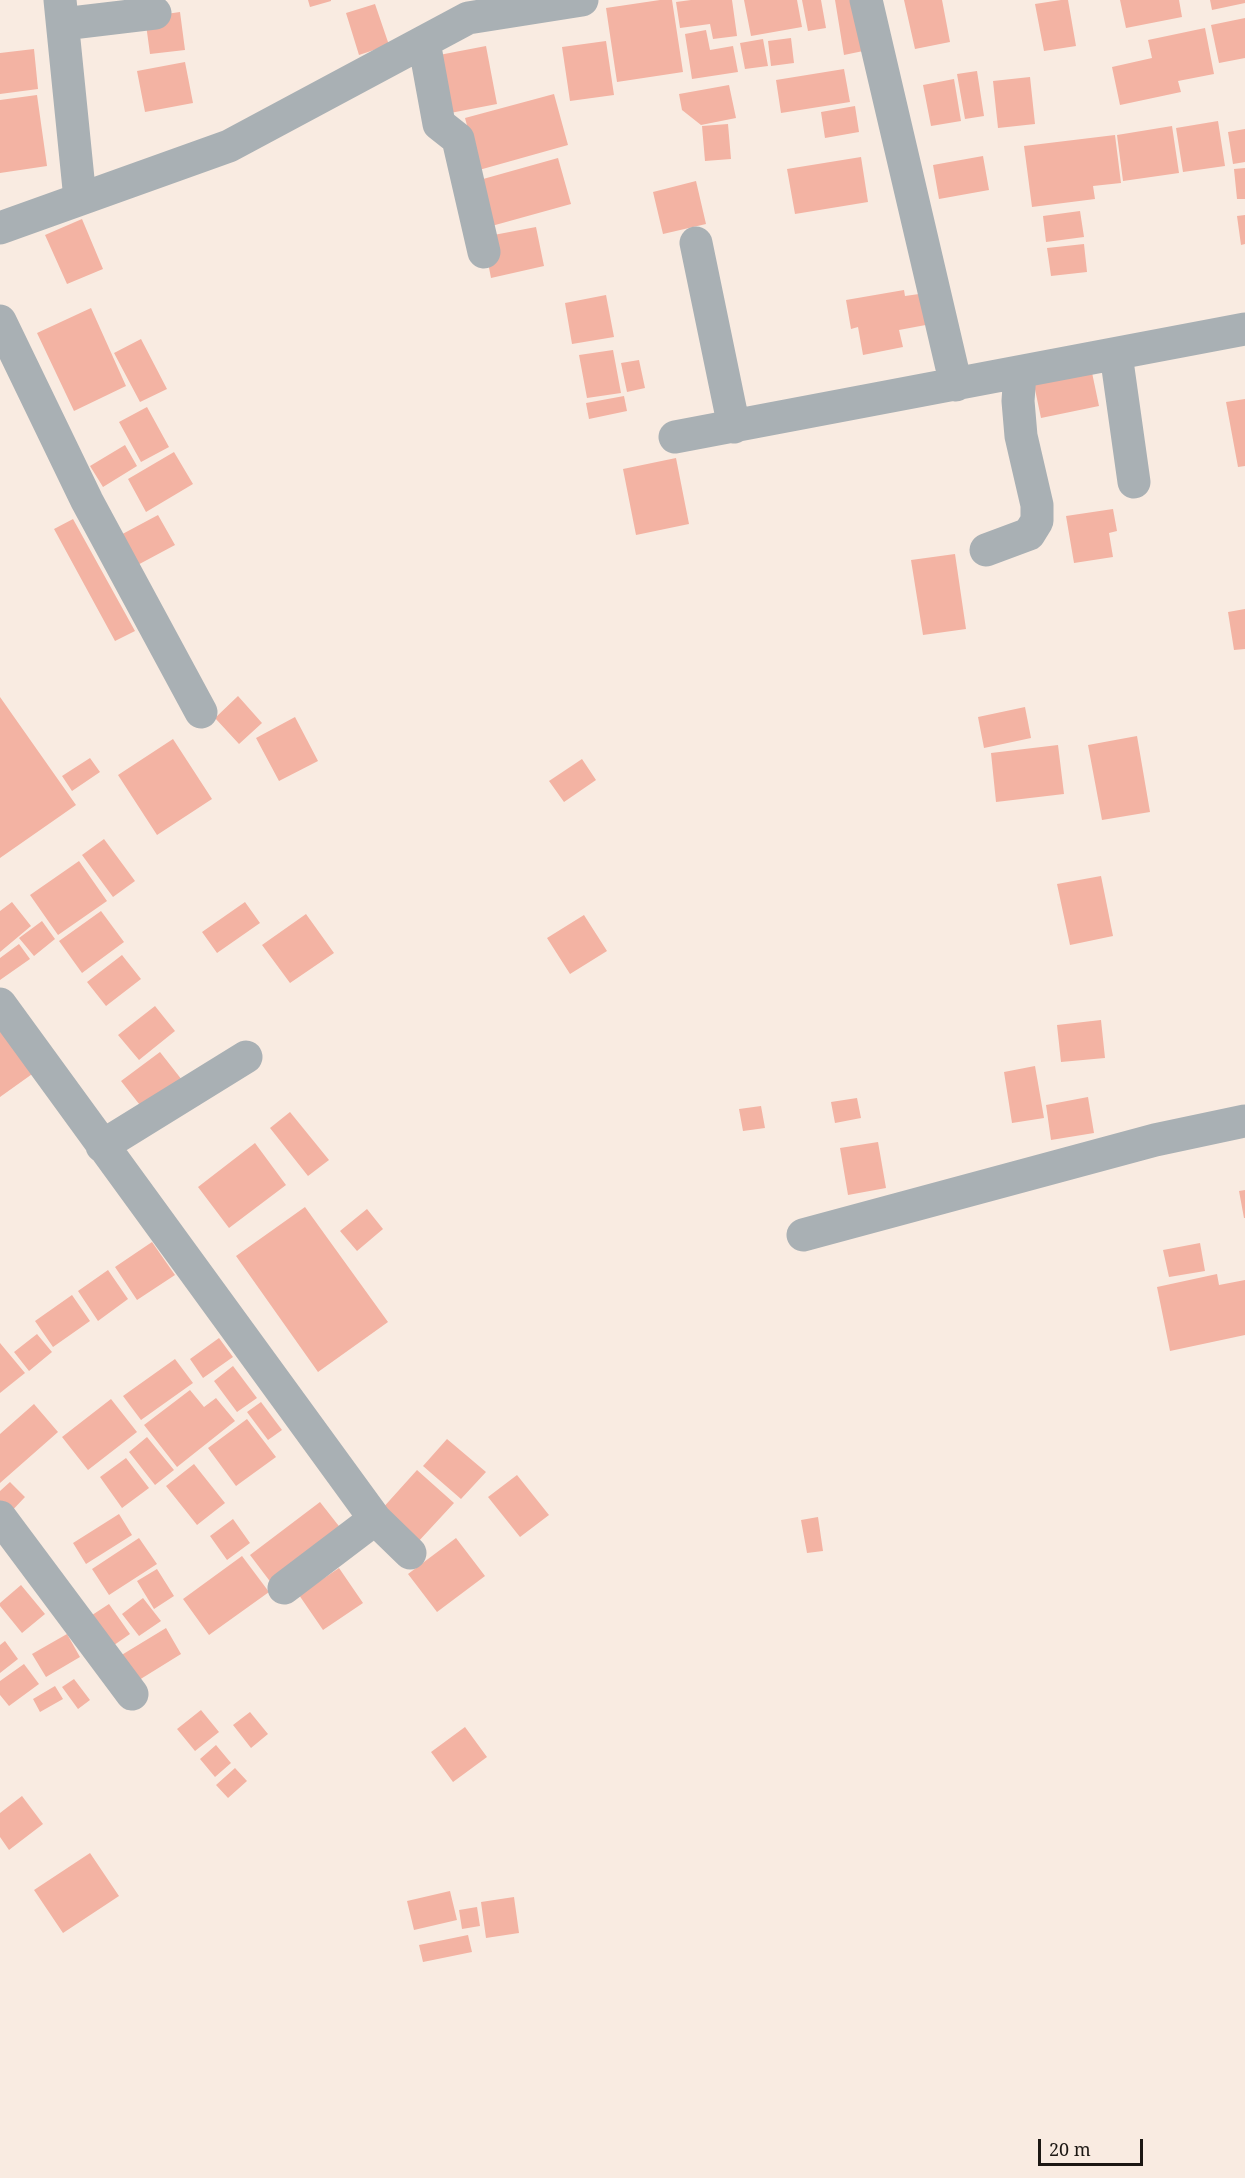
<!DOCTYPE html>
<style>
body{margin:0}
#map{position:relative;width:1245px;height:2178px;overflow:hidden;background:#f9ebe1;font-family:"Noto Serif",serif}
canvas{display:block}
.scale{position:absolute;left:1038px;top:2139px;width:105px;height:27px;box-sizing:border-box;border:3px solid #1c1713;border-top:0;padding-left:8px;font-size:18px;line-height:21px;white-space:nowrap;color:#1c1713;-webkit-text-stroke:4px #f9ebe1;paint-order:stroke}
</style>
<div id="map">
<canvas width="1245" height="2178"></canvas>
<div class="scale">20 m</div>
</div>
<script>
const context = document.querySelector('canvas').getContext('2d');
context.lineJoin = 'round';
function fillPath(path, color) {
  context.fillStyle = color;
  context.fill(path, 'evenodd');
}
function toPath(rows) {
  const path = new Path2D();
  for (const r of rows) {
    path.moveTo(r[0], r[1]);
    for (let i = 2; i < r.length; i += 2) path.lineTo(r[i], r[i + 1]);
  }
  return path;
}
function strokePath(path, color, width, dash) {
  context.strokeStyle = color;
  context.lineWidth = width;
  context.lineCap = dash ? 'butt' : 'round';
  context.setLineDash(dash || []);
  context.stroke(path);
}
const building = toPath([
 [308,0,331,0,331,1,310,7],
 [660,0,672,0,683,72,617,82,606,8],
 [691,0,732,0,737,36,713,39,710,24,680,28,676,2],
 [744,0,797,0,802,27,751,36],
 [802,0,821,0,826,28,808,31],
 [835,0,858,0,868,50,844,55],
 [904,0,942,0,950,42,915,49],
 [1061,0,1068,0,1076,46,1044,51,1035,4],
 [1120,0,1179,0,1182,17,1126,28],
 [1210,0,1245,0,1245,3,1212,10],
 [375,4,389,45,359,55,346,13],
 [180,12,185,50,150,54,145,17],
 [1245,18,1245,58,1219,63,1211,25],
 [1205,28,1214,74,1178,81,1181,92,1120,105,1112,67,1152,58,1148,40],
 [706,30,710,50,733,46,738,72,692,79,685,34],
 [791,38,794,63,771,66,768,41],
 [763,39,768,66,745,69,740,43],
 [606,41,614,95,570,101,562,47],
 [486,46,497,104,445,114,434,56],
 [34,49,38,89,0,94,0,53],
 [185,62,193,103,145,112,137,71],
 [844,69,850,102,781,113,776,80],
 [977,71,984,116,965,119,957,74],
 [1030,77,1035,124,998,128,993,81],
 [954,79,961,121,931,126,923,85],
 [729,85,736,118,701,125,682,110,679,94],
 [554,94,568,145,479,170,465,118],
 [37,95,47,166,0,173,0,100],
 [855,106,859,132,825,138,821,112],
 [1218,121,1225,166,1183,172,1176,128],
 [728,124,731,159,705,161,702,126],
 [1172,126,1179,173,1123,181,1117,135],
 [1245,129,1245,162,1233,164,1228,132],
 [1115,135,1121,183,1093,186,1095,199,1032,207,1024,146],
 [983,156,989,190,939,199,933,165],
 [861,157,868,202,795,214,787,169],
 [558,158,571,204,488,227,476,181],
 [1245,168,1245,199,1237,199,1234,169],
 [696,181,706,224,663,234,653,192],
 [1080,211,1084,237,1046,242,1043,216],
 [1245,215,1245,244,1241,245,1237,216],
 [82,219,103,269,67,284,45,235],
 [536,227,544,266,491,278,483,237],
 [1084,244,1087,272,1051,276,1047,248],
 [904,290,905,296,926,293,931,324,899,330,903,347,863,355,858,327,851,329,846,300],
 [606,295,614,337,572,344,565,303],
 [91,308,126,386,74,411,37,333],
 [141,339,167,389,140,402,114,353],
 [613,350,621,393,587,398,579,355],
 [639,360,645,388,627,392,621,363],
 [1090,363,1099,406,1041,418,1032,375],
 [624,396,627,411,589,419,586,403],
 [1245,399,1245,466,1238,467,1226,402],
 [147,407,169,447,141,462,119,422],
 [125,445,137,466,103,487,90,466],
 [174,452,193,484,146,512,128,479],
 [676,458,689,524,636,535,623,469],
 [1113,509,1117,531,1109,533,1113,557,1074,563,1066,516],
 [158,515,175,545,132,568,115,538],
 [73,519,135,631,115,641,54,529],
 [955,554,966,629,923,635,911,560],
 [1245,609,1245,649,1234,650,1228,612],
 [238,696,262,723,239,744,215,718],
 [0,697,76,805,0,858],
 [1025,707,1031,738,984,748,978,717],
 [295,717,318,761,279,781,256,738],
 [1137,736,1150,812,1102,820,1088,745],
 [173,739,212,799,157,835,118,775],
 [1058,745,1064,794,996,802,991,753],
 [90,758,100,772,72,791,62,776],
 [582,759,596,780,564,802,549,781],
 [104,839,135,881,113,897,82,855],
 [79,861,107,901,58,935,30,895],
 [1101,876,1113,936,1070,945,1057,884],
 [12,902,31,926,0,952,0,911],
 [245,902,260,923,217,953,202,932],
 [101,911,124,942,82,973,59,941],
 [306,914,334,953,290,983,262,945],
 [584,915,607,951,570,974,547,938],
 [42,921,55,939,34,956,19,938],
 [19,944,30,959,0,980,0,958],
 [122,955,141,979,106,1006,87,982],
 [155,1006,175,1031,139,1060,118,1035],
 [1101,1020,1105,1058,1061,1062,1057,1025],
 [0,1024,35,1072,0,1097],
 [160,1052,182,1080,143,1109,121,1081],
 [1035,1066,1044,1118,1012,1123,1004,1072],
 [1088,1097,1094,1133,1051,1140,1046,1105],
 [857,1098,861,1118,835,1123,831,1102],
 [761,1106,765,1128,743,1131,739,1109],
 [290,1112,329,1160,308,1176,270,1128],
 [878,1142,886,1188,848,1195,840,1148],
 [255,1143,286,1185,229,1228,198,1187],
 [1245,1190,1245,1218,1244,1218,1239,1191],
 [305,1207,388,1322,318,1372,236,1256],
 [367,1209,383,1229,357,1251,340,1231],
 [152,1242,175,1275,137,1300,115,1267],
 [1200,1243,1205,1271,1169,1277,1163,1250],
 [108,1270,128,1299,98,1321,78,1291],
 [1217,1274,1219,1285,1245,1280,1245,1335,1170,1351,1157,1287],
 [72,1295,90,1321,53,1347,35,1321],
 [37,1334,52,1352,29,1371,14,1352],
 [219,1338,233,1357,203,1378,190,1359],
 [0,1343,25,1373,0,1393],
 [175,1359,193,1383,141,1420,123,1396],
 [233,1366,257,1398,237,1412,214,1381],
 [190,1390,204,1407,216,1398,235,1421,177,1467,144,1425],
 [111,1399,137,1432,88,1470,62,1437],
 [261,1402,282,1430,268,1440,247,1412],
 [34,1404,58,1432,0,1483,0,1434],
 [247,1419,276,1457,236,1486,208,1448],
 [147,1437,174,1470,155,1485,129,1452],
 [447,1439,486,1472,461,1499,423,1466],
 [126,1458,149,1488,122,1508,100,1477],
 [194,1464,225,1503,197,1525,166,1486],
 [417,1470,454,1503,417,1543,381,1510],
 [517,1475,549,1515,520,1537,488,1497],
 [10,1482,25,1497,6,1517,0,1511,0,1491],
 [320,1502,342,1530,272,1584,250,1555],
 [119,1514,132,1535,86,1564,73,1543],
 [818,1517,823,1551,807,1553,801,1520],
 [233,1519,250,1543,227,1560,210,1536],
 [139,1538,157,1564,109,1595,92,1569],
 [456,1538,485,1576,437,1612,408,1574],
 [242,1556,269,1592,209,1635,183,1599],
 [339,1568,363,1603,323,1630,299,1595],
 [157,1569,174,1596,154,1609,137,1581],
 [21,1585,45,1614,22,1633,0,1606,0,1603],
 [143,1598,161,1621,139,1636,122,1614],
 [109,1604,130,1634,107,1650,86,1619],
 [166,1628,181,1654,131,1685,115,1659],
 [67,1634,80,1657,46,1677,32,1654],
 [5,1641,18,1659,0,1673,0,1645],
 [24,1664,39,1684,9,1706,0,1695,0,1681],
 [74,1679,90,1700,78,1709,62,1687],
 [55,1686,63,1699,40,1712,33,1699],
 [201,1710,219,1732,195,1751,177,1729],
 [250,1712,268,1734,251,1748,233,1725],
 [465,1727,487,1757,453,1782,431,1752],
 [216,1745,231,1763,215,1777,200,1759],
 [235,1768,247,1781,228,1798,216,1785],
 [22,1796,43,1824,9,1850,0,1837,0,1813],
 [90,1853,119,1896,63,1933,34,1890],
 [450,1891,457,1920,414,1930,407,1901],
 [514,1897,519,1933,486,1938,481,1902],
 [477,1907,480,1926,462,1929,459,1910],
 [468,1935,472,1952,423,1962,419,1945]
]);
const minor = toPath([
 [60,0,80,199],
 [866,0,956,385],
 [63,24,155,13],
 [424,42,439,124,458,139,484,252],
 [0,228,229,146,468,18,582,0],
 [696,243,734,427],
 [0,321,87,501,201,712],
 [1116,354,1134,482],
 [675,437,1245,329],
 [986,550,1029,534,1037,521,1037,505,1021,436,1018,401,1020,373],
 [0,1004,375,1519,410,1553],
 [102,1146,246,1057],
 [803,1235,1155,1140,1245,1121],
 [0,1517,132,1694],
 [284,1588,375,1519]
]);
fillPath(building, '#f3b3a3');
strokePath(minor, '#a9b0b4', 33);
</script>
